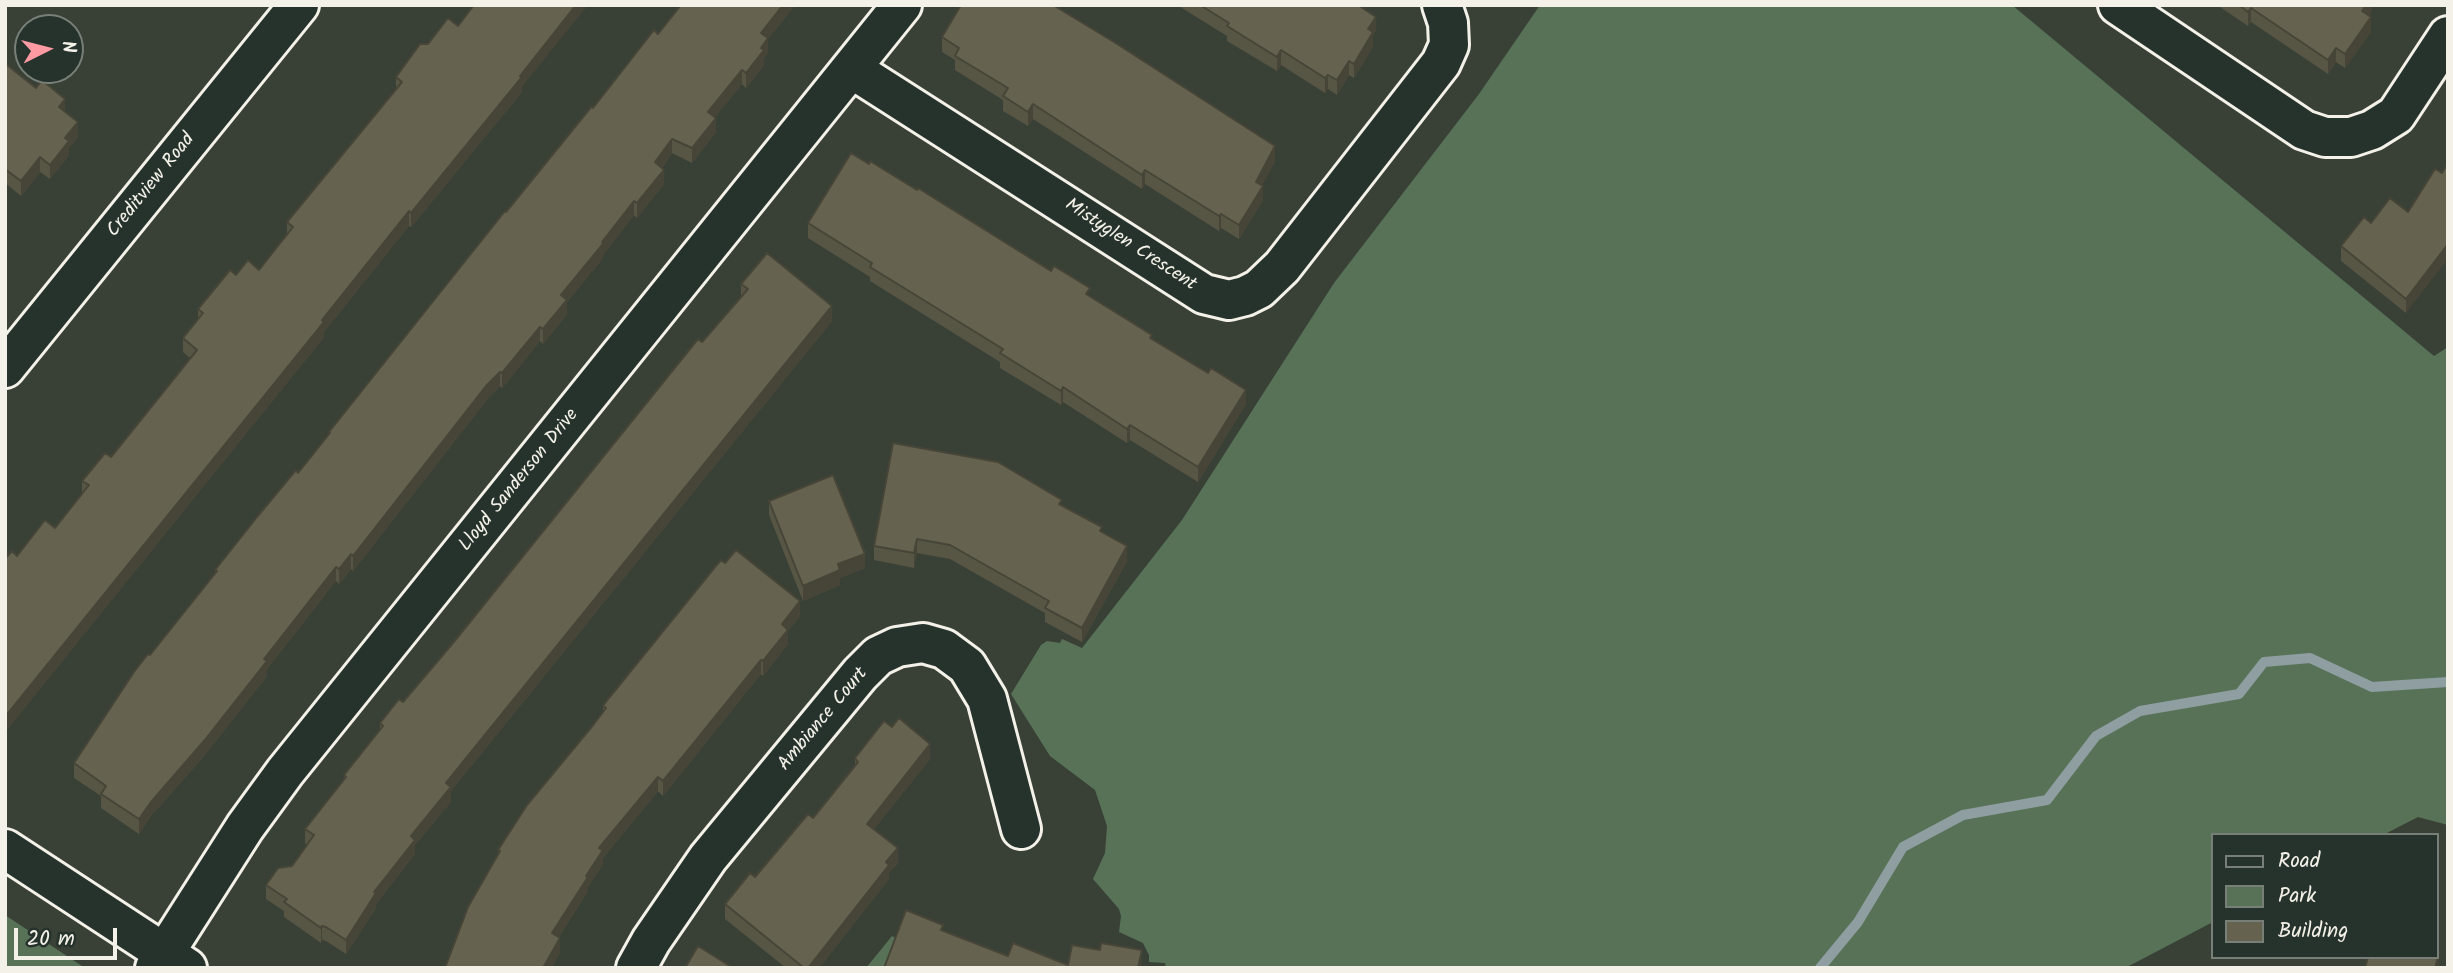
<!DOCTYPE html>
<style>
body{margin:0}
#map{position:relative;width:2453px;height:973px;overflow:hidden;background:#394137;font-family:Kalam,sans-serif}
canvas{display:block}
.frame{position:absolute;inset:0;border:7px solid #f4f1e8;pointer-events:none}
.legend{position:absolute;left:2211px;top:833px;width:228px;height:126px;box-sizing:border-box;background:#26332d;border:2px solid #787f78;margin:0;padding:9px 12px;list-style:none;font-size:21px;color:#f4f1e8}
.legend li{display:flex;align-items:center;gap:14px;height:35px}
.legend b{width:35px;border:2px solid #787f78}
.north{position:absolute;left:14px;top:14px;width:70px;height:70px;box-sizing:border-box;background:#26332d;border:2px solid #787f78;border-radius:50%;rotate:84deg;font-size:19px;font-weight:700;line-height:28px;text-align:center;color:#f4f1e8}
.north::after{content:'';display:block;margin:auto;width:24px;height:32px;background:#ff9aa2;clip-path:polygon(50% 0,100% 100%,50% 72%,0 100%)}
.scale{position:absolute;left:14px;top:928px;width:103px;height:32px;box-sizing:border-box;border:4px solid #f4f1e8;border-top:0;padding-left:9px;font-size:21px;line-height:24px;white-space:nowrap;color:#f4f1e8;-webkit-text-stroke:5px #26332d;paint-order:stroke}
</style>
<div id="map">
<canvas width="2453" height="973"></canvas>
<div class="frame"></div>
<ul class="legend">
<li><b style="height:9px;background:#26332d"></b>Road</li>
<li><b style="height:19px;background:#587258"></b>Park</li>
<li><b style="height:19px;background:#65634f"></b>Building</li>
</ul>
<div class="north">N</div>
<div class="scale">20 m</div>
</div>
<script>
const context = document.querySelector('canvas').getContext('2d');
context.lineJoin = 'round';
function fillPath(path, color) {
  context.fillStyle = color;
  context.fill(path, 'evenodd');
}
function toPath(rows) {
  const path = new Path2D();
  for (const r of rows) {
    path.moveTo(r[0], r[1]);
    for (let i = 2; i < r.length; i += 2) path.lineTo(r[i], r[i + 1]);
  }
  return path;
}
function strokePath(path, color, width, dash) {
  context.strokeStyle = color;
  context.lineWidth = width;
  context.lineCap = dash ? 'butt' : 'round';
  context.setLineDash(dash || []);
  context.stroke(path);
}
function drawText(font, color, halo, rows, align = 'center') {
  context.font = font + ' Kalam,sans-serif';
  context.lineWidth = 5;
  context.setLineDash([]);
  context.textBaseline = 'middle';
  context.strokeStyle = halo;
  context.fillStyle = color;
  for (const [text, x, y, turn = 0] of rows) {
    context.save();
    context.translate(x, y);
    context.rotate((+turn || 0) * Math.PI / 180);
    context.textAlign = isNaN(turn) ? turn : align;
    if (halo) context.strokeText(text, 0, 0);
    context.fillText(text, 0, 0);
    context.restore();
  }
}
const green = toPath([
 [1540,5,2012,5,2434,356,2448,347,2448,825,2418,817,2383,835,2213,835,2213,922,2125,968,1166,968,1165,963,1149,962,1149,955,1143,943,1119,932,1121,916,1119,909,1093,879,1105,853,1107,826,1095,790,1050,756,1011,694,1041,645,1047,641,1060,643,1062,639,1082,648,1182,520,1334,283,1479,94],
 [5,915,85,968,5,968],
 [892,936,900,941,890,968,866,968]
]);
const stream = toPath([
 [1820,968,1858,922,1903,847,1963,815,2047,800,2096,736,2140,711,2239,694,2264,662,2310,658,2372,687,2448,682]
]);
const street = toPath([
 [2118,5,2304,130,2325,137,2351,137,2372,130,2396,115,2448,36],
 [852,69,1204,294,1229,300,1245,296,1259,289,1282,267,1441,63,1449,45,1448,23,1442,5],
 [155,968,245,827,285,772,902,5],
 [636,968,651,941,708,858,860,674,878,656,897,647,923,643,944,649,967,666,987,699,1021,829]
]);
const secondary = toPath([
 [5,368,299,5],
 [5,849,187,968]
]);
const wall = toPath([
 [681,5,795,5,768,39,768,53,764,58,764,65,746,88,742,84,715,117,716,132,692,163,672,153,662,168,664,184,637,218,634,215,603,255,603,258,567,302,567,314,543,344,540,341,502,388,500,386,486,401,353,571,351,569,339,584,336,581,267,669,267,676,204,756,151,816,139,834,101,808,101,796,74,778,74,763,150,655,215,574,215,570,298,473,329,435,329,432,506,212,593,108,658,34],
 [1177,5,1358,5,1376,31,1373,35,1373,47,1354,78,1349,75,1337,95,1328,89,1325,93,1281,65,1277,71,1227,41,1227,36],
 [2217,5,2372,5,2372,11,2369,15,2371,32,2345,68,2336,62,2328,74,2251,22,2248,26],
 [942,37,1275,161,1262,185,1263,200,1239,239,1221,228,1219,231,1145,184,1142,189,1033,119,1028,126,1003,111,1003,100,955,70,955,60,942,52],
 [5,67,65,112,78,137,69,148,69,155,50,179,40,172,21,196,5,183],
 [396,77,522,87,522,92,411,227,409,226,324,332,324,337,5,732,5,559,17,556,55,528,82,493,82,481,111,457,190,358,183,352,183,338,198,319,198,309,259,270,287,234,287,222,396,89],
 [2442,173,2406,313,2341,261,2341,246,2371,223,2408,212],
 [808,223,1090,296,1246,404,1198,482,1130,440,1127,443,1063,402,1061,405,1000,368,1000,362,870,281,870,277,808,238],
 [741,284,832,321,451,791,451,802,415,845,415,854,376,904,376,908,346,954,326,941,322,940,321,943,284,917,284,911,266,899,266,885,292,866,307,845,305,843,305,829,344,780,344,775,380,731,380,723,403,702,741,297],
 [769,501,865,568,840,578,840,585,803,601,769,515],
 [1062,506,1102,532,1127,561,1082,642,1045,622,1045,613,950,559,917,553,914,568,874,560,874,546],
 [800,616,788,631,788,644,763,676,761,674,663,796,658,791,603,858,603,864,588,887,588,891,559,937,560,953,498,856,498,850,603,713,603,706],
 [855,758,930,759,874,829,898,863,889,872,889,879,819,968,786,968,725,919,725,904,755,877,813,818,855,766]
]);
const shadedWall = toPath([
 [576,5,588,5,522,87,522,92,411,227,411,213],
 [783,5,795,5,768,39,768,53,764,58,764,65,746,88,746,73,761,33],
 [2366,5,2372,5,2372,11,2362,25,2362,11],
 [2251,8,2251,22,2248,26,2248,12],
 [1376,17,1376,31,1373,35,1373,47,1354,78,1354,64,1368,29],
 [2371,17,2371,32,2345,68,2345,54],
 [2336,48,2336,62,2328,74,2328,60],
 [1281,50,1281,65,1277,71,1277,57],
 [1349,61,1349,75,1337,95,1337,80],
 [742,70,742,84,708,126,708,112],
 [1328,75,1328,89,1325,93,1325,78],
 [65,99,65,114,59,107],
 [1033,104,1033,119,1028,126,1028,112],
 [716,118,716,132,692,163,692,148],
 [78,122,78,137,69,148,69,155,50,179,50,165,65,138],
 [672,139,672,153,655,177,655,162],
 [1275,146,1275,161,1256,196,1256,182],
 [40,157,40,172,21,196,21,181],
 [664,170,664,184,637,218,637,203],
 [1145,170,1145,184,1142,189,1142,175],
 [1263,186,1263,200,1239,239,1239,225],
 [634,201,634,215,603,255,603,258,567,302,567,314,543,344,543,329,561,295],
 [409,211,409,226,324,332,324,337,5,732,5,717],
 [1221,214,1221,228,1219,231,1219,216],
 [2448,244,2448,259,2406,313,2406,299],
 [832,306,832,321,451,791,451,802,415,845,415,854,376,904,376,908,346,954,346,940,374,892,446,783],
 [540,327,540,341,502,388,502,373],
 [500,372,500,386,486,401,353,571,353,556,486,386],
 [1063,387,1063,402,1061,405,1061,391],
 [1246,390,1246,404,1198,482,1198,467],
 [1130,425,1130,440,1127,443,1127,429],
 [917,539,917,553,914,568,914,553],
 [1127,546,1127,561,1082,642,1082,628],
 [351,554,351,569,339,584,339,569],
 [865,554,865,568,840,578,840,585,803,601,803,586,838,564],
 [336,567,336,581,267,669,267,676,204,756,151,816,139,834,139,819,151,802],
 [800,601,800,616,788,631,788,644,763,676,763,661,782,624],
 [761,660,761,674,663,796,663,781],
 [930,744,930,759,867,838,867,824],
 [658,777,658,791,603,858,603,864,588,887,588,891,552,948,552,933,586,876,599,848],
 [898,848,898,863,889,872,889,879,819,968,808,968,886,862],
 [322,926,322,940,321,943,321,928],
 [560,938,560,953,552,968,543,968],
 [1142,950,1141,968,1138,968],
 [2439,953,2439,968,2435,968]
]);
const building = toPath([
 [474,5,576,5,520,76,522,77,411,213,409,211,322,320,324,322,5,717,5,559,12,551,17,556,45,520,55,528,89,485,82,481,105,453,111,457,197,350,183,338,203,313,198,309,230,270,236,275,248,260,259,270,293,227,287,222,402,82,396,77,420,44,428,44,448,18,458,26,474,5],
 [681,5,783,5,761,33,768,38,761,48,764,50,746,73,742,70,708,112,716,118,692,148,672,139,655,162,664,170,637,203,634,201,602,242,603,244,561,295,567,300,543,329,540,327,502,373,500,372,486,386,353,556,351,554,339,569,336,567,264,659,267,661,204,741,151,802,139,819,101,794,106,786,74,763,134,672,148,654,150,655,217,571,215,570,257,517,296,470,298,473,330,433,329,432,505,211,506,212,592,106,593,108,654,30,658,34,681,5],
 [961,5,1053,5,1114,42,1275,146,1256,182,1263,186,1239,225,1221,214,1219,216,1145,170,1142,175,1033,104,1028,112,1003,96,1008,88,955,56,959,48,942,37,961,5],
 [1200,5,1358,5,1376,17,1368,29,1373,32,1354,64,1349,61,1337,80,1328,75,1325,78,1281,50,1277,57,1227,26,1229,23,1200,5],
 [2239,5,2366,5,2362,11,2371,17,2345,54,2336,48,2328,60,2251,8,2248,12,2239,5],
 [7,65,36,88,42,80,65,99,59,107,78,122,65,138,69,141,50,165,40,157,21,181,5,169,5,67,7,65],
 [851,153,869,164,870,161,917,190,918,188,1051,271,1054,266,1090,288,1086,294,1152,335,1150,338,1208,373,1211,368,1246,390,1198,467,1130,425,1127,429,1063,387,1061,391,1000,353,1003,349,870,267,872,263,808,223,851,153],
 [2448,163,2448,244,2406,299,2341,246,2364,217,2371,223,2390,198,2408,212,2435,169,2442,173,2448,163],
 [767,253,832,306,446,783,451,787,411,836,415,840,374,892,376,893,346,940,326,927,322,926,321,928,284,902,287,899,266,885,278,868,292,866,314,835,305,829,346,777,344,775,383,726,380,723,399,699,403,702,453,643,698,339,702,342,748,289,741,284,767,253],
 [893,443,998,462,1062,500,1059,504,1102,527,1100,531,1127,546,1082,628,1045,608,1049,601,950,545,917,539,914,553,874,546,893,443],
 [833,475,865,554,838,564,840,570,803,586,769,501,833,475],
 [736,550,800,601,782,624,788,630,763,661,761,660,663,781,658,777,599,848,603,850,586,876,588,877,552,933,560,938,543,968,445,968,468,907,500,851,498,850,527,805,594,724,606,708,603,706,609,698,715,567,721,560,725,563,736,550],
 [899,718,930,744,867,824,898,848,886,862,889,865,808,968,804,968,725,904,750,873,755,877,808,814,813,818,858,762,855,758,884,721,892,727,899,718],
 [906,910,943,925,941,930,1008,956,1013,943,1068,965,1072,945,1100,950,1101,943,1142,950,1138,968,884,968,906,910],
 [698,946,733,968,685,968,698,946],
 [2437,953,2439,953,2435,968,2365,968,2368,957,2437,957,2437,953]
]);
const streetNames = [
 ["Creditview Road",152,186,-51],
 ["Mistyglen Crescent",1130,246,33],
 ["Lloyd Sanderson Drive",520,481,-51],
 ["Ambiance Court",824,720,-50]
];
fillPath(green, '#587258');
strokePath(stream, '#8f9fa1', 10);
strokePath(street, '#f4f1e8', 44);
strokePath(secondary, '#f4f1e8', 44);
strokePath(street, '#26332d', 38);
strokePath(secondary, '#26332d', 38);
fillPath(wall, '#575544');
fillPath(shadedWall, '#474537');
fillPath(building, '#65634f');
strokePath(building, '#474537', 2);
drawText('19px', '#f4f1e8', '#26332d', streetNames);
</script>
